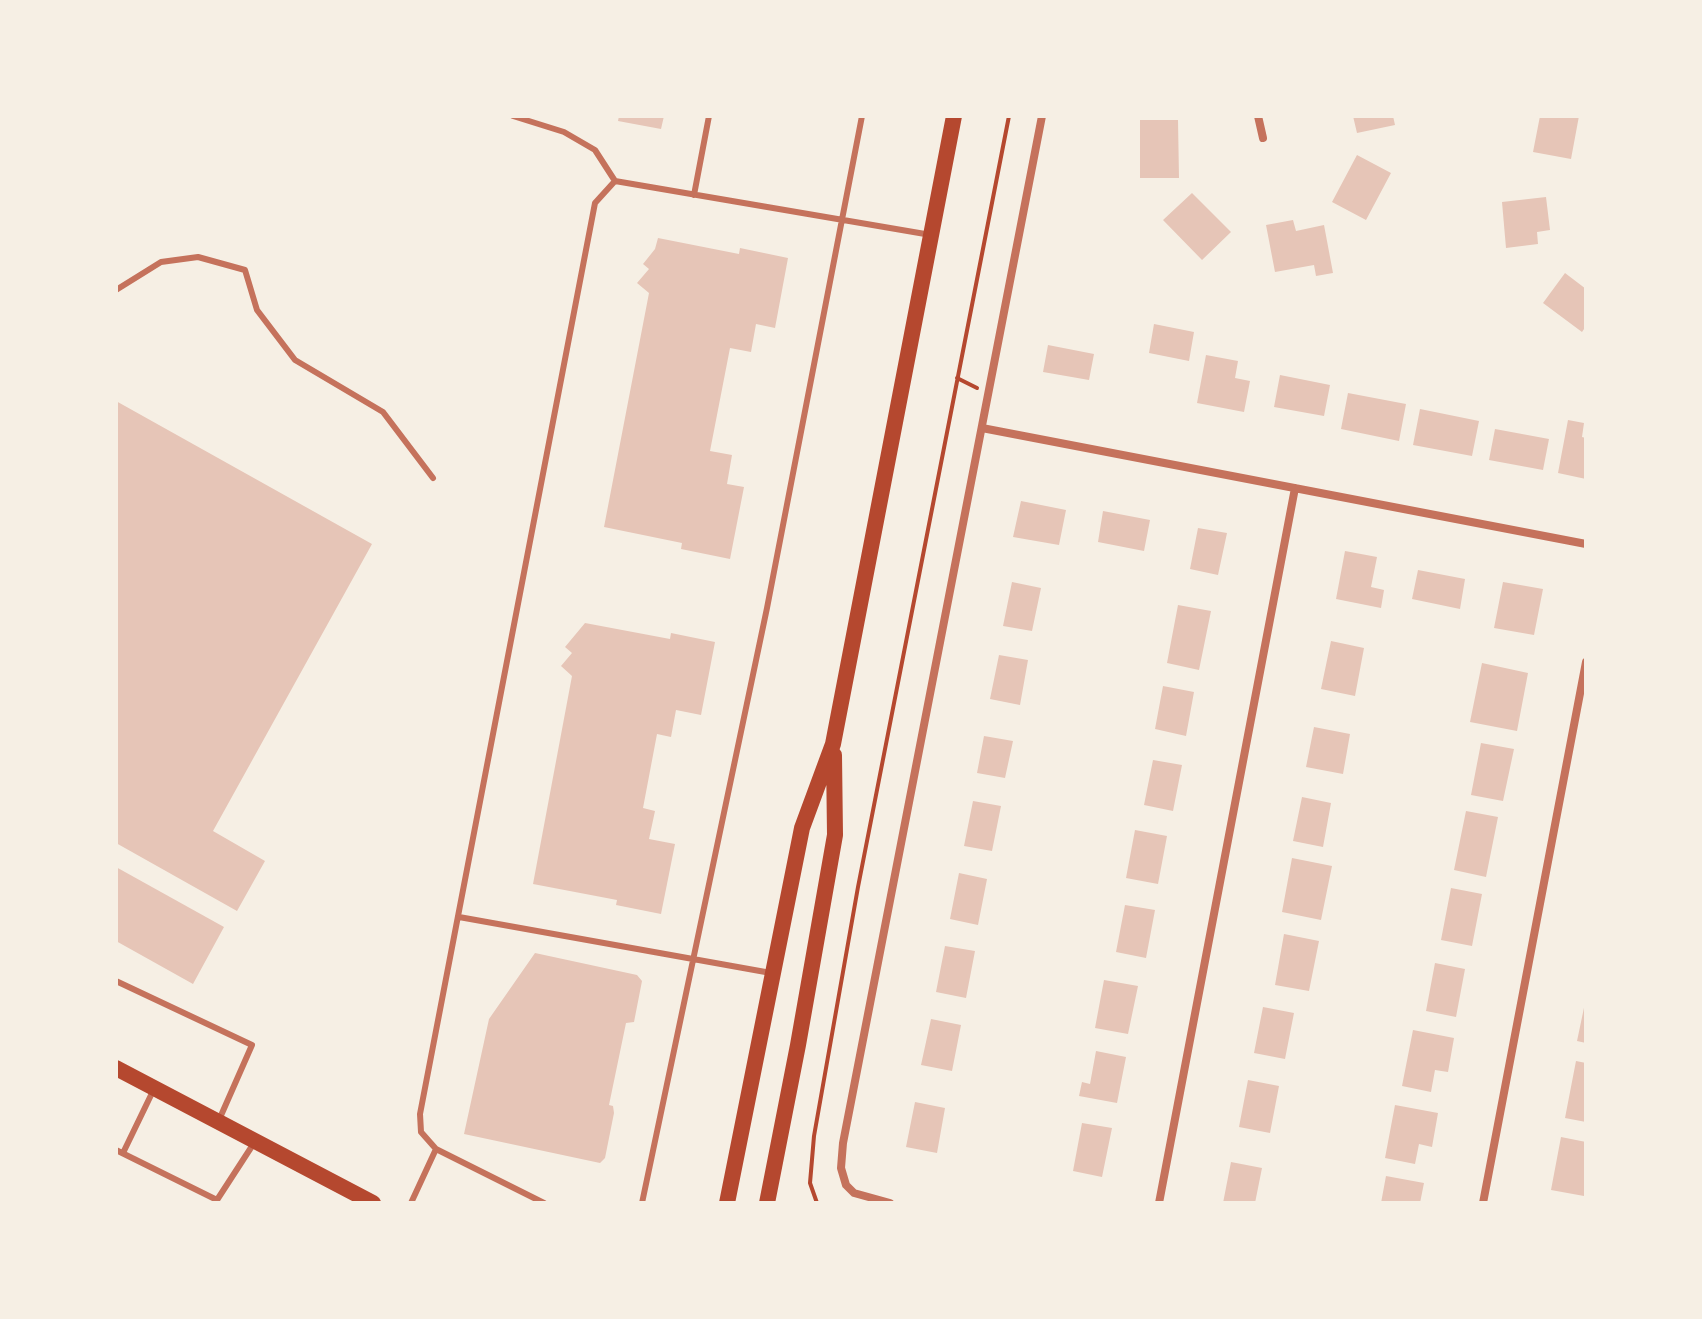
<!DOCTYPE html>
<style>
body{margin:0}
#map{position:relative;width:1702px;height:1319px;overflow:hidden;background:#f6efe4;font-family:"Sofia Sans Condensed",sans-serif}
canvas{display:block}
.frame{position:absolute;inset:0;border:118px solid #f6efe4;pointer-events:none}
</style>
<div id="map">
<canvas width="1702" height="1319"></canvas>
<div class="frame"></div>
</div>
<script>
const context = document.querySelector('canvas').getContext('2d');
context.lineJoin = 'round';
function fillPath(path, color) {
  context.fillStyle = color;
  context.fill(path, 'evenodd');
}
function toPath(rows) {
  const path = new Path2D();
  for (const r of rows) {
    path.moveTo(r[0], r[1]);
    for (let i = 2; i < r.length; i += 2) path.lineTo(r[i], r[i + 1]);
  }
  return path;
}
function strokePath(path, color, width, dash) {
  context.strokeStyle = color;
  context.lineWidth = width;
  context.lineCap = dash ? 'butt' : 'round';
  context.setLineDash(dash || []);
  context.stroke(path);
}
const building = toPath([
 [619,116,664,116,661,129,618,121],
 [1353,116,1393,116,1395,125,1357,133],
 [1540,116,1579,116,1571,159,1533,152],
 [1140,120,1178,120,1179,178,1140,178],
 [1357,155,1391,173,1366,220,1332,202],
 [1192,193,1231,232,1202,260,1163,220],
 [1546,197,1550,230,1537,232,1538,244,1506,248,1502,202],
 [1293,220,1296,231,1324,225,1333,273,1316,276,1314,265,1275,272,1266,225],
 [658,238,739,254,740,248,788,258,775,328,756,324,751,352,730,348,710,451,732,455,727,484,744,487,730,559,681,549,682,543,604,527,649,293,637,283,649,269,643,264,655,249],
 [1565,273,1586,289,1586,326,1582,332,1543,303],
 [1154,324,1194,332,1189,361,1149,353],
 [1048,345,1094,354,1089,380,1043,372],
 [1206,355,1238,361,1235,378,1250,381,1244,412,1197,403],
 [1280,375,1330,385,1324,416,1274,407],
 [1348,393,1406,404,1399,441,1341,429],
 [116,401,372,544,213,831,265,861,237,911,116,843],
 [1420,409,1479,421,1472,456,1413,445],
 [1568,420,1584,423,1582,437,1586,438,1586,479,1558,473],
 [1495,429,1549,439,1543,470,1489,460],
 [1021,501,1066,510,1059,545,1013,537],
 [1103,511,1150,520,1144,551,1098,542],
 [1198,528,1227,533,1218,575,1190,569],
 [1345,551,1377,557,1371,587,1384,590,1381,608,1336,599],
 [1418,570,1465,579,1460,609,1412,599],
 [1012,582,1041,588,1032,631,1003,626],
 [1503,582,1543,589,1534,635,1494,628],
 [1178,605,1211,611,1199,670,1167,663],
 [585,623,670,639,671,633,715,642,701,715,676,710,671,737,657,734,643,808,655,811,649,839,675,844,661,914,616,905,617,900,533,884,572,676,561,666,572,653,565,647],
 [1331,641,1364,648,1355,696,1321,689],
 [999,655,1028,660,1020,705,990,699],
 [1482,663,1528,673,1517,731,1470,722],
 [1163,686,1194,692,1186,736,1155,729],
 [1314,727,1350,734,1343,774,1306,767],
 [984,736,1013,741,1005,778,977,773],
 [1481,743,1514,749,1503,801,1471,795],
 [1153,760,1182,765,1173,811,1144,805],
 [1302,797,1331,803,1323,847,1293,841],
 [973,801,1001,806,992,851,964,846],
 [1466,811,1498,817,1486,877,1454,870],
 [1135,830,1167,836,1158,884,1126,878],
 [1292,858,1332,866,1321,920,1282,912],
 [116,867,224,927,193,984,116,941],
 [959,873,987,879,978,925,950,919],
 [1451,888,1482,894,1472,946,1441,940],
 [1125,905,1155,910,1146,958,1116,952],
 [1284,934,1319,941,1309,991,1275,985],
 [945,946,975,951,966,998,936,992],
 [535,953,637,975,642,981,634,1022,626,1023,609,1105,613,1106,614,1113,605,1158,600,1163,464,1134,489,1019],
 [1435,963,1465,969,1456,1017,1426,1011],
 [1104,980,1138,986,1128,1034,1095,1028],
 [1585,1003,1586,1003,1586,1043,1577,1041],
 [1263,1007,1294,1013,1285,1059,1254,1053],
 [931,1019,961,1025,952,1071,921,1065],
 [1413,1030,1454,1038,1448,1072,1435,1070,1431,1092,1402,1086],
 [1096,1051,1126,1057,1117,1103,1079,1096,1082,1082,1090,1084],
 [1576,1061,1586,1063,1586,1122,1565,1118],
 [1248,1080,1279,1086,1270,1133,1239,1127],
 [915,1102,945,1108,937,1153,906,1147],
 [1395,1105,1438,1113,1432,1147,1419,1144,1415,1164,1385,1158],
 [1082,1123,1112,1128,1102,1177,1073,1171],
 [1561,1137,1586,1142,1584,1196,1551,1190],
 [1231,1162,1262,1168,1255,1203,1223,1203],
 [1386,1176,1424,1183,1420,1203,1381,1203]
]);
const path = toPath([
 [957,378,977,388],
 [817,1203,810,1183,814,1136,858,887,1009,116]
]);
const service = toPath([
 [513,116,564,132,595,150,615,181,595,203,420,1114,421,1132,436,1149,544,1203],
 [615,181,931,235],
 [694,195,709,116],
 [116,290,161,262,198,257,245,270,257,310,295,360,383,412,433,478],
 [459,917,771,973],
 [116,981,252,1045,219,1120],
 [116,1150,217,1200,254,1143],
 [123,1153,153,1091],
 [411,1203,436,1149],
 [642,1203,767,608,862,116]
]);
const minor = toPath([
 [1258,116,1263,138],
 [982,428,1586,544],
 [890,1203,854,1193,846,1185,841,1168,843,1143,1042,116],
 [1159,1203,1295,488],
 [1483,1203,1586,662]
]);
const secondary = toPath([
 [116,1068,373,1203],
 [727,1203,802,828,833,744,954,116],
 [767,1203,798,1045,835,835,834,755]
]);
fillPath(building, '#e6c5b7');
strokePath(path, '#b5482f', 4);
strokePath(service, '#c5725c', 6);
strokePath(minor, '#c5725c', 8);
strokePath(secondary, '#b5482f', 16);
</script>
